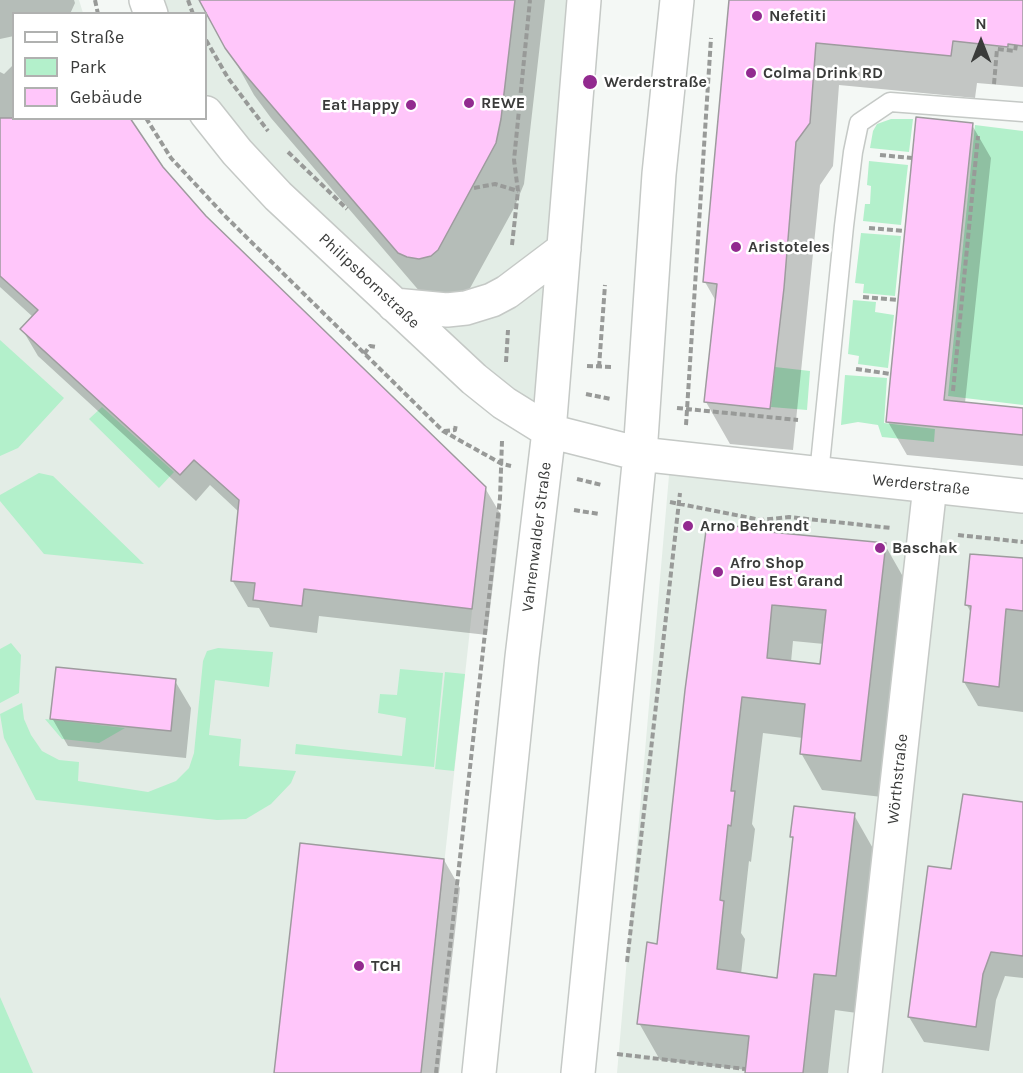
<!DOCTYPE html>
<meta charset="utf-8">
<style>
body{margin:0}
#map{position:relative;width:1023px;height:1073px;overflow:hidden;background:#f4f8f5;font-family:Karla,sans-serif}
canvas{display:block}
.legend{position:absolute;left:12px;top:12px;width:195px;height:108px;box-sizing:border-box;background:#fff;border:2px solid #b0b1b0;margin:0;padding:8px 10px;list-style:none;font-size:18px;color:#3a3b3a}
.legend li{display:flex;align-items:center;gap:12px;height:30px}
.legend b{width:30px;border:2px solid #b0b1b0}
.north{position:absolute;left:951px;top:12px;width:60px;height:60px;-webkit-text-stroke:4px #fff;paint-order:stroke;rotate:0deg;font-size:16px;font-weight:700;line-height:24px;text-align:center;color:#3a3b3a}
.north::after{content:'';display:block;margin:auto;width:21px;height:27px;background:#3a3b3a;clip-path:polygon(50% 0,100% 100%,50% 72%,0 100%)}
</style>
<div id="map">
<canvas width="1023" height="1073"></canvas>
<ul class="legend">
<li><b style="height:8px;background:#fff"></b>Straße</li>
<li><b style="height:16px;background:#b3f0cb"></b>Park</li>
<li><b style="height:16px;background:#ffc6fa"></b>Gebäude</li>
</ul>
<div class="north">N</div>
</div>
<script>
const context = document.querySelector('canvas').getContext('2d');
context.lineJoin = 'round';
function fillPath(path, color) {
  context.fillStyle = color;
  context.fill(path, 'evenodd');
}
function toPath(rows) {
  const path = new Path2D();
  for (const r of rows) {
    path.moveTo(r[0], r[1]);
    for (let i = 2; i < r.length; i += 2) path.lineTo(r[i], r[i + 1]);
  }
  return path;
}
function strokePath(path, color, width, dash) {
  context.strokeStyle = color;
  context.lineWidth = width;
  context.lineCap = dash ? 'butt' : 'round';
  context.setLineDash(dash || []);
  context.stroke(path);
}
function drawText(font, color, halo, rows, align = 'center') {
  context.font = font + ' Karla,sans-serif';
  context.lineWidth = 5;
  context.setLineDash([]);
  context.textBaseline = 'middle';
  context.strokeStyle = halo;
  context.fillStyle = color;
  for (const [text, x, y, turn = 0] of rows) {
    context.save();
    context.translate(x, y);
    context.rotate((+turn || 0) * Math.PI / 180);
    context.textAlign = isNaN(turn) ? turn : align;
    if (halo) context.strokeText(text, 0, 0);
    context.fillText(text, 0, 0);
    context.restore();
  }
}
const built = toPath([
 [0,0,79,0,83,13,14,14,14,118,163,167,206,216,486,487,485,495,484,494,481,513,483,514,482,521,480,520,478,540,480,540,480,547,477,547,475,566,477,566,421,1073,0,1073],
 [146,0,584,0,549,431,206,113,206,14,151,13],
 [670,464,1023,496,1023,1073,617,1073]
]);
const green = toPath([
 [891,119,913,119,909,152,870,148,873,131,877,124],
 [975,125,1023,131,1023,405,948,396],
 [869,161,908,165,901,225,863,221,865,204,870,204,871,186,867,185],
 [861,233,901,236,895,296,863,293,864,284,855,283],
 [853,300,876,302,875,312,894,315,888,368,858,364,859,356,848,354],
 [0,340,64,398,18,448,0,456],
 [775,367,810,371,807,410,771,407],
 [845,375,887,378,884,423,935,429,934,442,882,437,878,425,858,422,841,425],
 [102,407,174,472,159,488,89,419],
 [39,473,53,476,144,564,44,554,0,501,0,495],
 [11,643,21,655,19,693,0,703,0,649],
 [218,648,273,652,269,687,215,680,209,735,241,739,239,766,296,771,291,783,271,804,246,819,217,820,36,800,4,738,0,714,22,703,24,719,31,735,42,751,59,760,79,762,78,781,148,792,176,781,189,768,194,753,203,661,207,651],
 [400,669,443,673,434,767,295,754,296,744,402,756,406,718,378,713,380,694,397,695],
 [445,672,465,674,454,771,435,769],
 [45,719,125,728,99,743,62,739],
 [0,997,33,1073,0,1073]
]);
const shadow = toPath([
 [0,0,74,0,75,3,70,14,14,14,14,36,0,39],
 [201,0,545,0,524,184,514,208,469,290,427,300,271,118,254,95],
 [731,0,1023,0,1023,87,977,83,975,98,839,85,833,166,820,185,793,450,730,444,706,402,717,303,705,282],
 [14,64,14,118,149,152,210,223,485,488,501,515,487,635,319,616,317,633,270,627,259,608,248,607,232,580,239,512,210,485,196,501,38,356,22,329,33,317,0,287,0,72,4,74],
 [972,125,991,158,965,403,1023,410,1023,466,907,455,888,422],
 [759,531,760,533,885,545,906,582,882,797,822,790,801,753,803,738,763,733,752,824,755,829,751,862,749,861,741,933,745,939,741,974,778,979,794,841,792,836,854,815,875,852,857,1013,835,1010,828,1073,746,1073,747,1070,660,1060,639,1023],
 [793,641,824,644,821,665,791,662],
 [1023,560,1023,712,978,706,964,682,971,613,967,605],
 [175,681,191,708,186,758,68,746,52,718],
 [1023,803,1023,978,1005,976,996,1000,989,1051,924,1042,909,1017,952,871],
 [444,860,460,888,439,1073,276,1073]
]);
const building = toPath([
 [199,0,515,0,501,119,496,143,438,250,431,256,419,259,407,257,398,253,242,71,225,48,199,0],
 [729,0,1023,0,1023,46,1008,44,1008,47,953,41,951,56,816,43,810,123,796,142,784,288,770,409,704,402,717,284,703,282,729,0],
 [916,117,973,123,944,400,1023,408,1023,435,886,422,916,117],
 [0,118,130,118,163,167,206,216,486,487,472,609,304,589,302,606,253,600,255,583,231,581,239,500,194,460,180,475,20,329,38,310,0,276,0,118],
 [707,523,760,529,759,531,886,543,861,761,800,754,805,704,742,697,731,791,735,791,731,826,728,825,720,900,724,901,717,969,777,978,793,837,790,837,794,806,855,813,836,976,814,974,803,1073,745,1073,749,1036,637,1024,647,942,657,944,685,690,707,523],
 [772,605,826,610,820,664,767,658,772,605],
 [970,554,1023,558,1023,611,1006,609,999,687,963,682,971,606,965,605,970,554],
 [56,667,176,679,171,731,50,719,56,667],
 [963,794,1023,802,1023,956,991,952,983,974,976,1027,908,1017,928,866,951,869,963,794],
 [300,843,444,859,421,1073,274,1073,300,843]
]);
const path = toPath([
 [95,0,98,14],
 [188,0,193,14],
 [206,40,228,78,268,131],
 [994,84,997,49,1015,51,1016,45],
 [146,118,171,158,226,217,443,431,502,464,511,466],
 [288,152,347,209],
 [880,155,912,158],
 [474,188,495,184,518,191],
 [869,228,905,231],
 [512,245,518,191,514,160,530,0],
 [863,297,898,300],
 [364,354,370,346,376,347],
 [506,362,508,330],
 [587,366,613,367],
 [599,367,605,285],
 [856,369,891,374],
 [953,391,978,136],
 [586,394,611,399],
 [677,408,798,420],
 [686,425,711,38],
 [444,431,455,430,456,424],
 [577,479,602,485],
 [670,502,761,520,789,517,891,528],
 [574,510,599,514],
 [958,535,1023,542],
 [627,962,680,493],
 [617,1054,745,1069],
 [436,1073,500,498,502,441]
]);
const lane = toPath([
 [819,474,844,226,853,152,859,123,890,102,1023,112]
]);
const street = toPath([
 [865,1073,930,486]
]);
const secondary = toPath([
 [146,0,151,14],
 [206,113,237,152,278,196,474,379,504,403,549,431,640,454,1023,496],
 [394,305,447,310,466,308,492,300,507,292,564,249],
 [479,1073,522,657,549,431,584,0],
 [578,1073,640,454,659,174,677,0]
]);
const markers = [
 [757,16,6,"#922a8f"],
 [751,73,6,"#922a8f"],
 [590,82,8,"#922a8f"],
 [469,103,6,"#922a8f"],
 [411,105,6,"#922a8f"],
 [736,247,6,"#922a8f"],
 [688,526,6,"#922a8f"],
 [880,548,6,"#922a8f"],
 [718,572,6,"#922a8f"],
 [359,966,6,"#922a8f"]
];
const poiNames = [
 ["Nefetiti",769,16],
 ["Colma Drink RD",763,73],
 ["Werderstraße",604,82],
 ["REWE",481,103],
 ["Eat Happy",399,105,"right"],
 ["Aristoteles",748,247],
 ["Arno Behrendt",700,526],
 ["Baschak",892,548],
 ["Afro Shop",730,563],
 ["Dieu Est Grand",730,581],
 ["TCH",371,966]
];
const streetNames = [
 ["Philipsbornstraße",369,281,43],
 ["Werderstraße",921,485,6],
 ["Vahrenwalder Straße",537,537,-83],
 ["Wörthstraße",898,779,-84]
];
fillPath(built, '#e3ede6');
fillPath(green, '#b3f0cb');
fillPath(shadow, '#0003');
fillPath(building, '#ffc6fa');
strokePath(building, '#9e9b9e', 1.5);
strokePath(lane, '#c5c9c6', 21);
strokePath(street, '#c5c9c6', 36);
strokePath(secondary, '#c5c9c6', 36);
strokePath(path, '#989a98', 4, [6, 3]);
strokePath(lane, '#fff', 18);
strokePath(street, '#fff', 33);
strokePath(secondary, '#fff', 33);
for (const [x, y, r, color] of markers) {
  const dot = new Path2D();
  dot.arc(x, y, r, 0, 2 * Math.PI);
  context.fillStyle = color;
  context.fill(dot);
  strokePath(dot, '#fff', 2);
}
drawText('bold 16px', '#3a3b3a', '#fff', poiNames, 'left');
drawText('16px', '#3a3b3a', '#fff', streetNames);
</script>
